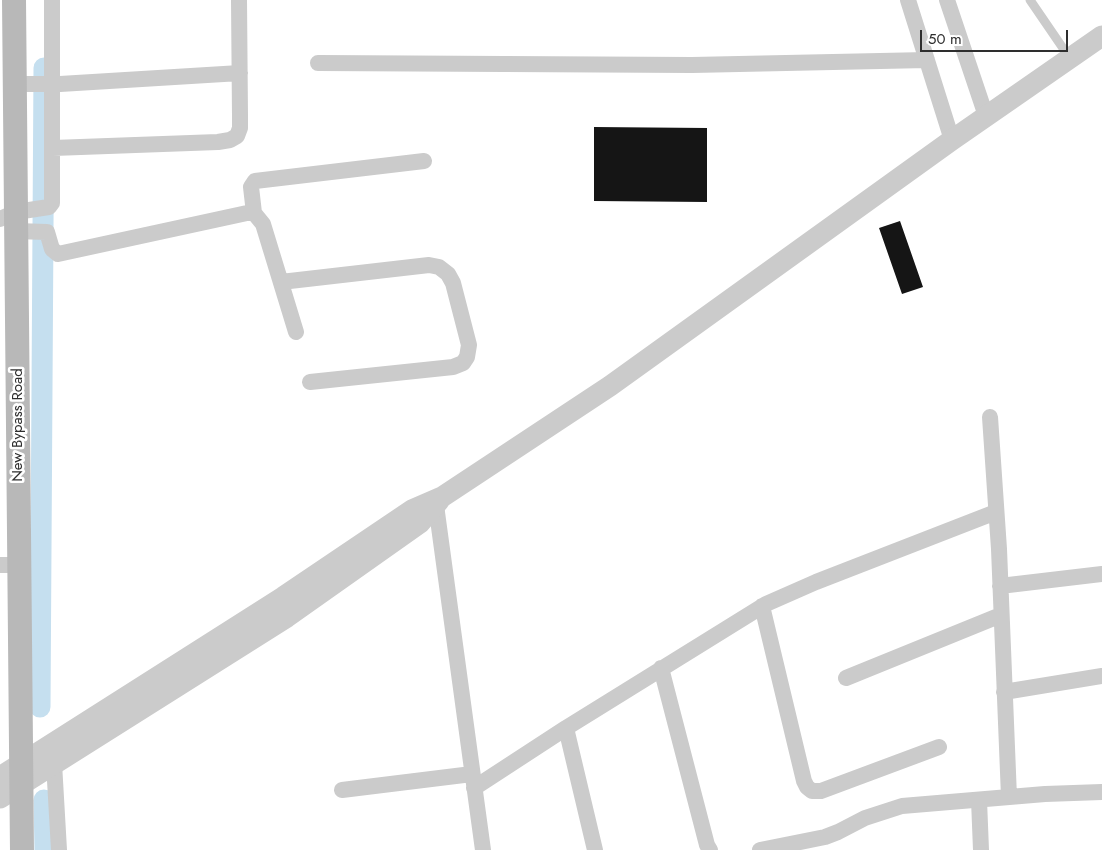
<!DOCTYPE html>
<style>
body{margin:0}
#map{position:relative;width:1102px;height:850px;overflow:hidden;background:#fff;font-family:Jost,sans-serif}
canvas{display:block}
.scale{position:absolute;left:920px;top:30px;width:148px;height:22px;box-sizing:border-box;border:2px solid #2e2e2e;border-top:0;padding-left:6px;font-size:15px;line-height:18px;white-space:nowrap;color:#2e2e2e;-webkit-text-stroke:4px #fff;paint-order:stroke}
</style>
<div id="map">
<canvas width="1102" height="850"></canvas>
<div class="scale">50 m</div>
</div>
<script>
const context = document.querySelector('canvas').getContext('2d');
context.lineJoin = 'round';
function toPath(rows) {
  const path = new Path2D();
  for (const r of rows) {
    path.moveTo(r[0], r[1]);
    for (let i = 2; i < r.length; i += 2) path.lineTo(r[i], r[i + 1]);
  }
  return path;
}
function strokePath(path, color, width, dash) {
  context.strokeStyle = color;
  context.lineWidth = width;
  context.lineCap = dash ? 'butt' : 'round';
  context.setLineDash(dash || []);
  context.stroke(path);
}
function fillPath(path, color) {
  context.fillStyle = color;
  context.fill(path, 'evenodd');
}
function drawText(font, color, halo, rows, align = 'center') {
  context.font = font + ' Jost,sans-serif';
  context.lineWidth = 5;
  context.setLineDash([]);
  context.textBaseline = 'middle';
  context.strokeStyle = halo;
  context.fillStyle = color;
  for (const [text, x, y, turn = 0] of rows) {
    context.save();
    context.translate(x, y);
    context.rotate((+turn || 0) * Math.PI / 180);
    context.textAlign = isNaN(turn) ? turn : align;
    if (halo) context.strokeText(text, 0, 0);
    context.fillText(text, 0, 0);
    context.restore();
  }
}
const canal = toPath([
 [40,707,44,68],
 [44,800,45,850]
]);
const building = toPath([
 [594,127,707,128,707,202,594,201],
 [900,221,923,287,902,294,879,228]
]);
const service = toPath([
 [1030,0,1069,57]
]);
const minor = toPath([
 [908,0,952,140],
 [947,0,986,116],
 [318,63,692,65,927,60],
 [15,84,60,84,240,73],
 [53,148,218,142,230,140,237,136,240,128,240,117,239,0],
 [254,213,251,187,255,181,424,161],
 [0,219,16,212,49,207,52,203,52,0],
 [16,231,47,232,52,249,58,254,247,213,254,213,263,224,296,332],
 [281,282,429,265,439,267,448,274,453,283,469,345,467,357,463,363,453,367,310,382],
 [990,417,999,549,1009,797],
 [436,505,483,850],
 [0,565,19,565],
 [1000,586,1102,574],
 [762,606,804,781,807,787,812,791,821,791,939,747],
 [661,668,707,845,710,850],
 [846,678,1001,615],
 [1004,692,1102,676],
 [566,728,595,850],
 [54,763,59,850],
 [474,788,566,728,766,604,816,582,996,512],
 [342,790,472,774],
 [979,800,981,850],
 [760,850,825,837,838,832,865,818,902,806,1045,794,1102,792]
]);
const tertiary = toPath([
 [0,777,283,597,412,510,442,497,610,386,952,140,1102,36],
 [0,798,287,617,420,523,439,501]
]);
const secondary = toPath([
 [14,0,22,850]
]);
const streetNames = [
 ["New Bypass Road",18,425,-90]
];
strokePath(canal, '#c5dfef', 21);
fillPath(building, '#151515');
strokePath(service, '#cbcbcb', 9);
strokePath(minor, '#cbcbcb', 16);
strokePath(tertiary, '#cbcbcb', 21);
strokePath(secondary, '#b8b8b8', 24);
drawText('15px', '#2e2e2e', '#fff', streetNames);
</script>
